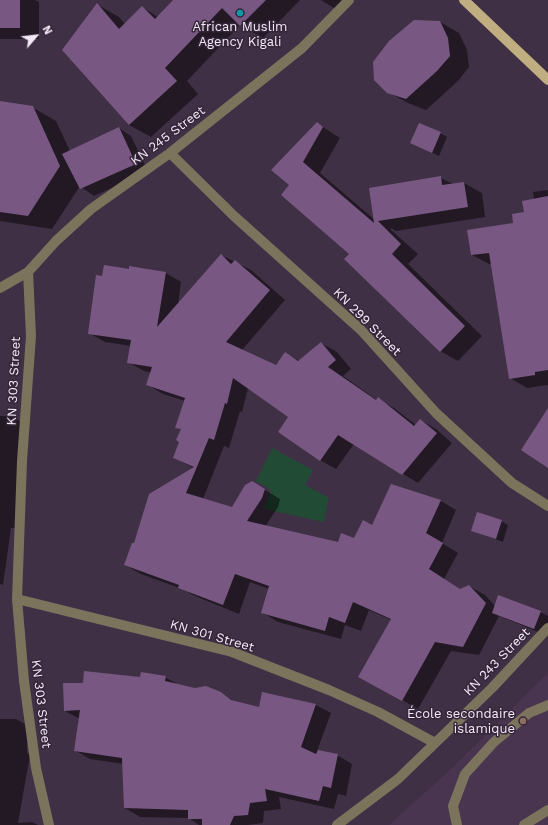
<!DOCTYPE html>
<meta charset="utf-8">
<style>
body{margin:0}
#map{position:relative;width:548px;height:825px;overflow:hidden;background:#403045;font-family:"Work Sans",sans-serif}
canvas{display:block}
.north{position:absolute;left:16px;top:16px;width:40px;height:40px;-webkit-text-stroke:3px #36263a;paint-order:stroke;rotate:62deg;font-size:11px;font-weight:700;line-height:16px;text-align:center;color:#f3e9f7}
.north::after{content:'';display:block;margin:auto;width:14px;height:18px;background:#f3e9f7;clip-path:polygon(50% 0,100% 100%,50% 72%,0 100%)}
</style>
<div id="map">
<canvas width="548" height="825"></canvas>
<div class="north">N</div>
</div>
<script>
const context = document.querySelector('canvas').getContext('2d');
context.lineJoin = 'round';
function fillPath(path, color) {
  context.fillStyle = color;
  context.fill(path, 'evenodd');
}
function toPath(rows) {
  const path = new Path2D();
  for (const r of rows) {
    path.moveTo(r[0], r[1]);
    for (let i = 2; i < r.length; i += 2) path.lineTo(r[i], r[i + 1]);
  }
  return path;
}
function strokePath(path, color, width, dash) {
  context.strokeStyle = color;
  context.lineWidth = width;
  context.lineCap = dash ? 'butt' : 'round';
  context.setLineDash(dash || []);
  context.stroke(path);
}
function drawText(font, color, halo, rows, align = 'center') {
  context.font = font + ' "Work Sans",sans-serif';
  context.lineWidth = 3;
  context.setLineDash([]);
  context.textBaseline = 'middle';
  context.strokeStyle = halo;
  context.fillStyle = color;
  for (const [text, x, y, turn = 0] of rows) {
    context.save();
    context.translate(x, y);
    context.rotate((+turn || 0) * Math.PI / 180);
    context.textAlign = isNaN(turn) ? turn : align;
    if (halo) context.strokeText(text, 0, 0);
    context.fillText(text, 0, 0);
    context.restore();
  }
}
const built = toPath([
 [548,673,548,825,389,825,450,770]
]);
const green = toPath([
 [272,448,313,470,305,485,329,498,324,522,264,509,271,490,256,481]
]);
const shadow = toPath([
 [0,0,35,0,39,2,39,39,0,39],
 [174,0,300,0,263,38,240,25,187,81,198,94,151,137,129,125,98,5,119,17,125,24,142,7,158,17],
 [321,0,347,0,337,10],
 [440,22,459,33,467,50,469,67,457,82,426,110,408,103,388,92],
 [0,102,32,107,56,121,70,151,119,128,131,136,148,171,94,196,80,186,52,229,0,221],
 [318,124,340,138,320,173,375,220,441,178,453,184,464,183,482,193,485,217,396,231,391,228,391,230,418,254,408,264,482,336,458,361,440,351,350,254,290,185],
 [440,133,447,137,439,156,412,143],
 [548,190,548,385,527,388,510,378,492,264,489,264,472,255,468,231,514,223,534,200,533,192],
 [221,255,251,270,285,300,242,350,276,366,285,353,300,361,321,343,337,352,351,369,343,376,377,400,378,399,394,408,416,425,420,420,436,429,452,443,418,483,354,444,336,469,320,460,289,417,248,388,242,412,240,411,229,448,224,446,203,499,233,508,252,482,280,499,278,507,265,527,338,543,355,539,372,527,391,485,441,501,456,510,442,543,458,553,444,579,461,590,469,586,485,595,495,606,540,612,548,616,548,636,499,616,479,655,451,651,418,709,360,676,391,620,369,610,361,631,345,625,341,639,278,622,262,612,269,589,250,582,239,614,195,596,182,589,141,574,125,565,135,545,194,468,174,458,180,442,182,430,177,427,185,401,163,394,148,385,152,373,144,371,128,362,131,346,105,342,89,333,103,277,166,273,181,282,178,305],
 [0,416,11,416,23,423,17,528,11,528,3,585,0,584],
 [501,521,508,525,503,542,472,530],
 [165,677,179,685,220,693,237,703,259,708,263,694,316,705,331,713,317,751,337,755,352,764,346,796,338,794,334,809,279,797,281,809,264,811,263,823,248,825,199,825,189,818,140,817,125,808,124,764,90,759,76,751,80,719,65,711,84,684],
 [0,719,16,719,27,725,27,753,30,755,18,823,32,822,38,825,0,825]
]);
const building = toPath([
 [0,0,20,0,20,28,0,28],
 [173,0,266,0,240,26,222,8,165,68,177,81,129,125,62,50,97,3,119,29,142,6,155,19],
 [414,20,440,21,448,38,450,56,437,71,406,99,387,93,374,80,373,62,389,41],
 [0,101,33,106,60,166,28,216,0,212],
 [317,122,323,127,303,162,374,223,369,188,441,176,442,185,464,182,468,207,378,221,401,244,392,254,465,326,440,352,344,259,349,254,281,195,289,185,271,170],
 [419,123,441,132,432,153,410,143],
 [119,127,136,164,80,189,62,154],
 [548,196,548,370,535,372,535,375,509,379,489,253,471,255,467,230,513,223,512,214,524,212,522,201],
 [221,254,231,264,235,260,270,290,226,342,276,365,285,352,298,361,321,342,336,360,328,367,376,400,378,397,414,426,420,419,437,433,402,475,338,435,320,461,278,432,288,417,233,378,227,404,225,403,214,440,209,438,186,493,232,507,245,485,252,481,265,489,262,498,247,521,338,542,341,533,354,538,363,520,372,525,391,484,441,500,426,533,443,543,429,569,460,589,469,585,486,603,463,647,435,642,402,701,358,677,391,619,353,602,345,623,329,617,325,631,261,613,269,586,235,574,223,605,178,588,179,585,124,565,132,543,134,543,149,494,194,467,173,458,179,442,176,440,181,429,175,428,185,398,146,385,152,367,127,363,131,340,88,334,96,275,102,276,104,265,129,269,129,266,166,272,157,327],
 [548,408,548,468,521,450],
 [477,512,502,520,496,539,471,531],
 [498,595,541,611,534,629,492,613],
 [84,671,140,677,141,672,166,676,165,681,195,688,206,686,221,692,231,700,259,707,262,692,316,704,301,747,316,754,318,750,338,754,331,788,323,786,319,801,265,789,267,801,250,803,248,815,234,816,230,825,202,825,202,819,188,819,188,810,124,808,122,758,74,751,80,710,64,711,63,683,83,683]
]);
const minor = toPath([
 [170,153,234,216,361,330,436,413,512,483,548,506],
 [28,272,31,336,22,461,17,599,24,681,36,768,49,825],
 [0,288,28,272,56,241,91,209,170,153,302,48,349,0],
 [17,599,232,652,329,690,378,712,435,743],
 [337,825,398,779,492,688,548,628],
 [457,825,453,806,465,774,494,742,529,713,548,705],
 [524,825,548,810]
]);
const major = toPath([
 [464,0,548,80]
]);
const markers = [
 [240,13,4,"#0f9aa8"],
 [523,721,4,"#8d6e63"]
];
const poiNames = [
 ["African Muslim",240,27],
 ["Agency Kigali",240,42],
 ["École secondaire",515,714,"right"],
 ["islamique",515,729,"right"]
];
const streetNames = [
 ["KN 245 Street",168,136,-37],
 ["KN 299 Street",367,322,45],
 ["KN 303 Street",14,381,-87],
 ["KN 301 Street",212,636,16],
 ["KN 243 Street",497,662,-46],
 ["KN 303 Street",41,704,83]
];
fillPath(built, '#4a3550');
fillPath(green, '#224b36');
fillPath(shadow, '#0007');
fillPath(building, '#785882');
strokePath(minor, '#7c735d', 10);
strokePath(major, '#c0ae80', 10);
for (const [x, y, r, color] of markers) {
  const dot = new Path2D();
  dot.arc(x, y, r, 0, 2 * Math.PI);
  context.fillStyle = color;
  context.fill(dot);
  strokePath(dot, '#36263a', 1.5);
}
drawText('13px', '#f3e9f7', '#36263a', poiNames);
drawText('13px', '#f3e9f7', '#36263a', streetNames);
</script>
